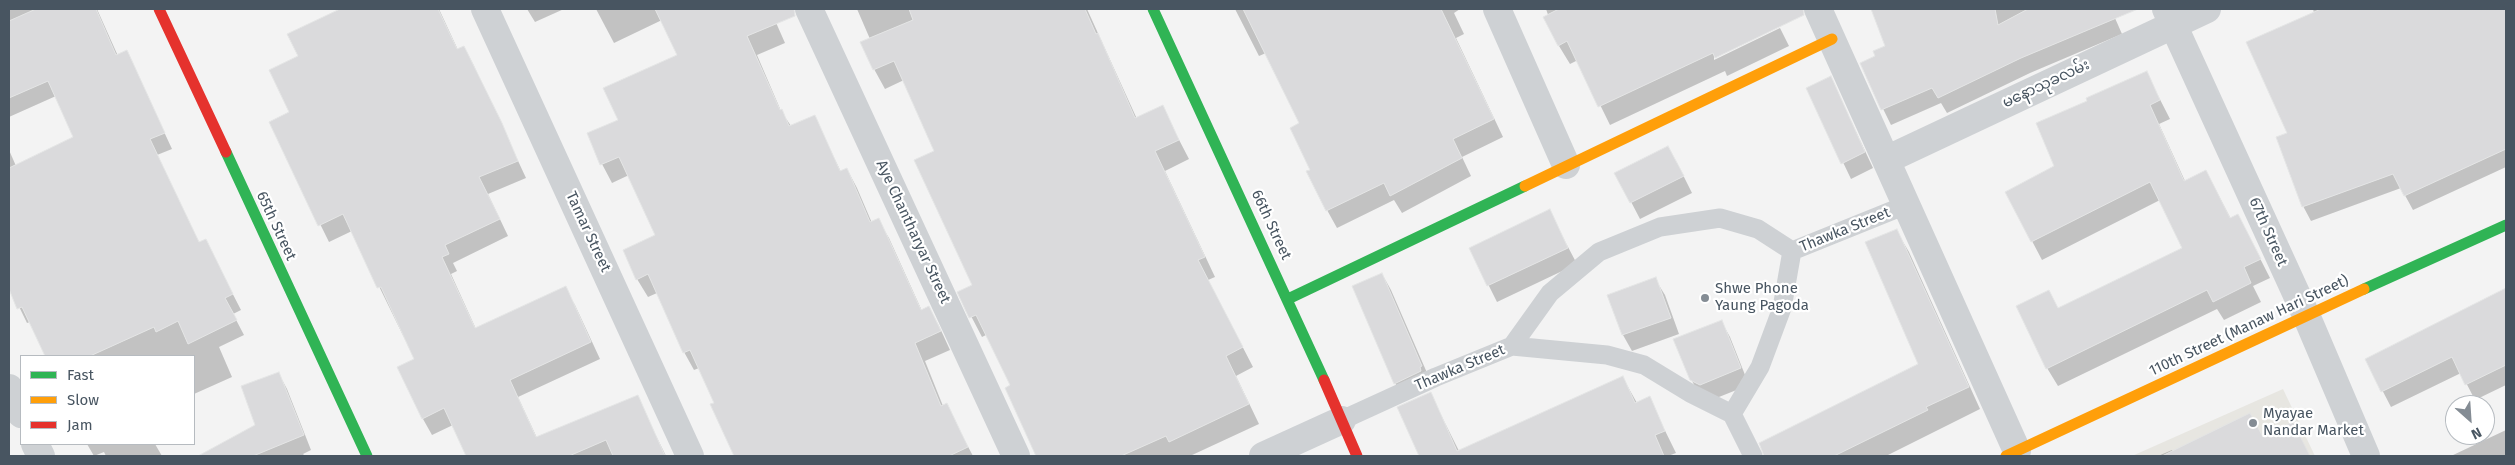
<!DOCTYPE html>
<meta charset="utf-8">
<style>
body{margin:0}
#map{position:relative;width:2515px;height:465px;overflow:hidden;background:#f3f3f3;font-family:"Fira Sans",sans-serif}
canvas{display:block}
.frame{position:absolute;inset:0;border:10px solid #485561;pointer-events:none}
.legend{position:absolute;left:20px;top:355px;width:175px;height:90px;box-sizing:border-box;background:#fff;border:1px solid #b6bbc0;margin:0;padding:6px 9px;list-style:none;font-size:15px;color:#485561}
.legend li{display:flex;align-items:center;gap:10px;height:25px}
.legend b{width:25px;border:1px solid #b6bbc0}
.north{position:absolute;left:2445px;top:395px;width:50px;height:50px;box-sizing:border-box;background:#fff;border:1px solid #b6bbc0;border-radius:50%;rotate:154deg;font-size:14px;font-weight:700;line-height:20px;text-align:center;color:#485561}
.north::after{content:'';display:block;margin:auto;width:18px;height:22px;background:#848c94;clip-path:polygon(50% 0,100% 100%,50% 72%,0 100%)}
</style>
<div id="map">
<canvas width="2515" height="465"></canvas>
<div class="frame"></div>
<ul class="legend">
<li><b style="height:6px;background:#30b455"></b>Fast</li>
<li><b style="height:6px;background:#ff9f0a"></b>Slow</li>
<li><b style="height:6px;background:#e5322d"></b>Jam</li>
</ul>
<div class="north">N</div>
</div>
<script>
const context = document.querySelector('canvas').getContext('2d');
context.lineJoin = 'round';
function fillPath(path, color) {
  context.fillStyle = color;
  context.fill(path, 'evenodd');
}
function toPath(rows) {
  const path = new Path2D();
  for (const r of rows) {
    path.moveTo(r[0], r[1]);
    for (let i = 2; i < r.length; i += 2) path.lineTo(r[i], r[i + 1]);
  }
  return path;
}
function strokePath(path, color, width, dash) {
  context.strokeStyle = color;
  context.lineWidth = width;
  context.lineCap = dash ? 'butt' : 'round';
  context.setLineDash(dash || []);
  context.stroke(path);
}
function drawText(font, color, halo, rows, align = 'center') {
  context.font = font + ' "Fira Sans","Noto Sans Myanmar",sans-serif';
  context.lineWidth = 4.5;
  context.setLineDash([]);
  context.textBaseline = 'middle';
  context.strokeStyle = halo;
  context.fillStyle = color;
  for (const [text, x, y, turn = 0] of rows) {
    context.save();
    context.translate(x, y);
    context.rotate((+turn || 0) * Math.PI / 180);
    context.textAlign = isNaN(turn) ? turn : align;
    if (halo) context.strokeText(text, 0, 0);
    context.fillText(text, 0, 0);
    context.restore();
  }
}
const commercial = toPath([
 [2283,389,2315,456,2132,456]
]);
const shadow = toPath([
 [9,9,97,9,118,56,127,52,172,149,157,155,199,243,205,240,241,310,233,314,244,335,219,347,232,377,194,394,194,356,46,356,30,322,27,323,9,286,9,150,16,166,75,138,56,96,9,117],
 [343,9,439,9,458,50,464,47,473,64,526,178,488,194,508,236,453,263,457,271,451,274,476,329,565,288,575,305,600,359,518,397,537,438,637,397,666,456,468,456,453,425,432,435,423,419,415,360,352,231,329,242,270,123,290,113,300,57,289,34],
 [527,9,564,9,535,22],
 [596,9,770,9,785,43,757,55,781,111,791,126,814,116,841,172,847,169,857,188,872,223,878,220,889,238,922,311,929,307,939,326,950,350,925,361,943,406,946,405,973,456,740,456,699,368,694,370,684,352,657,293,648,297,637,279,657,236,629,175,612,183,602,164,619,121,679,56,662,20,614,43],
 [857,9,1087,9,1137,119,1162,107,1189,159,1165,171,1215,277,1208,280,1253,367,1236,376,1259,424,1190,456,1036,456,1006,388,1011,386,986,335,982,337,959,293,973,286,935,151,904,80,885,89,874,69,870,39],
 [1235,9,1460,9,1454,13,1464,34,1456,38,1503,137,1462,157,1471,176,1402,213,1394,200,1337,228,1327,210,1311,170,1301,124,1266,53,1259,56],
 [1546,9,1778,9,1782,17,1779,25,1714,57,1714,60,1780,28,1789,46,1727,76,1725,71,1610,125,1578,60,1570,64,1559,46],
 [1872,9,2111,9,2122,34,2030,73,1947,113,1941,103,1891,125,1861,64,1877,57,1887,46],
 [2313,9,2506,9,2506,167,2413,210,2401,188,2311,221,2303,206,2289,134,2314,13],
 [2146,72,2170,119,2159,124,2185,181,2206,171,2231,219,2238,215,2270,278,2253,286,2261,302,2224,320,2217,309,2058,386,2047,368,2183,248,2160,200,2042,260,2032,241,2056,167,2089,102],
 [1831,78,1873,168,1851,179,1808,89],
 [1677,163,1692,193,1640,219,1616,173],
 [1549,211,1577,264,1497,302,1470,248],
 [1896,230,1909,252,1980,409,1886,456,1764,456,1765,453,1920,365],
 [1382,274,1391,290,1431,382,1404,399,1395,383],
 [1655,279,1665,295,1679,334,1632,351,1623,335,1609,296],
 [2506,290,2506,385,2475,400,2461,373,2391,407,2366,359],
 [1721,321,1730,337,1749,385,1709,401,1700,396,1691,379],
 [279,374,287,389,311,450,303,454,305,456,201,456,256,425],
 [1623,378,1637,403,1649,398,1676,453,1668,456,1421,456,1399,408,1430,393,1459,451],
 [2506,430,2506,456,2451,456],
 [2263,439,2302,440,2310,456,2158,456,2172,450,2173,452],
 [87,444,155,444,162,456,106,456,104,452,94,456]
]);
const building = toPath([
 [36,9,96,9,116,55,127,50,165,133,150,139,199,242,206,239,233,294,225,298,237,320,188,344,178,321,156,332,154,327,90,356,45,356,22,307,17,309,9,289,9,168,73,137,48,81,9,98,9,21,36,9],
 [340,9,438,9,457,49,464,46,502,123,518,161,479,177,500,219,445,245,449,254,442,257,475,328,566,286,591,342,510,380,536,437,638,395,665,456,613,456,606,440,569,456,466,456,444,408,422,419,397,367,414,359,381,287,377,288,343,214,318,226,269,122,289,112,269,70,298,56,287,34,340,9],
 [655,9,794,9,795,16,747,36,780,110,782,109,789,126,815,115,840,171,847,168,870,222,879,218,921,310,929,306,941,331,915,343,941,406,947,403,968,447,949,456,734,456,710,404,714,403,690,350,683,353,648,274,636,280,623,250,655,235,619,157,600,165,587,133,618,120,603,88,677,55,655,9],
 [909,9,1085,9,1096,34,1098,33,1135,118,1163,105,1179,140,1155,151,1205,257,1198,260,1243,347,1226,356,1249,404,1169,442,1166,436,1121,456,1036,456,1005,388,1010,385,976,315,969,318,957,292,972,285,914,160,934,151,894,61,873,70,860,42,913,20,909,9],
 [1243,9,1441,9,1494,119,1453,139,1462,158,1390,196,1384,183,1326,211,1306,171,1310,170,1290,128,1299,123,1243,9],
 [1559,9,1803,9,1804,15,1715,58,1713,53,1598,107,1567,41,1558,46,1543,17,1559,9],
 [1871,9,1995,9,1998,25,2028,9,2138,9,2021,58,1938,98,1932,88,1881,110,1860,63,1875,56,1873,51,1885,46,1871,9],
 [2321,9,2506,9,2506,149,2404,196,2393,174,2302,207,2276,137,2287,133,2246,42,2321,9],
 [2147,71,2160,100,2150,105,2184,181,2206,170,2230,218,2238,214,2261,259,2244,267,2251,283,2213,302,2207,290,2046,369,2016,306,2049,290,2058,308,2182,248,2150,182,2031,242,2005,192,2054,166,2036,123,2087,101,2086,98,2147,71],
 [1831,76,1865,152,1841,164,1806,88,1831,76],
 [1668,146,1684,176,1630,203,1614,173,1668,146],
 [1550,209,1568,248,1487,286,1469,248,1550,209],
 [1897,229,1969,387,1926,407,1928,410,1834,456,1764,456,1759,443,1918,364,1865,242,1897,229],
 [1382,273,1422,366,1420,367,1421,371,1394,384,1352,286,1382,273],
 [1656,277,1671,318,1622,335,1607,295,1656,277],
 [2506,288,2506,365,2465,385,2452,357,2381,392,2365,359,2506,288],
 [1722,320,1741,368,1700,385,1690,380,1673,339,1722,320],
 [279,372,304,435,253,456,198,456,255,425,241,386,279,372],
 [1623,376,1635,403,1650,396,1665,431,1655,435,1664,456,1419,456,1397,407,1431,392,1457,451,1623,376],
 [2250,413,2263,437,2293,422,2310,456,2162,456,2250,413]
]);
const lane = toPath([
 [1512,346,1607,355,1644,365,1690,393,1732,414,1753,456],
 [1732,414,1760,367,1782,308,1792,251],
 [1342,420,1436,377,1512,346,1550,293,1599,252,1660,227,1720,218,1758,229,1792,251,1906,205]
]);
const street = toPath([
 [485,9,690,456],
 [809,9,1016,456],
 [1497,9,1566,165],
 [1818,9,2017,451],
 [2166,9,2306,315,2366,456],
 [1886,160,2207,9],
 [9,388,21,414],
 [35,444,41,456],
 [1263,456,1342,420]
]);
const fast = toPath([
 [1153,9,1324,380],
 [226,152,367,456],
 [2364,289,2506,225],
 [1288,299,1525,186]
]);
const slow = toPath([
 [1525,186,1832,39],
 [2006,456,2364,289]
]);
const jam = toPath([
 [159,9,226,152],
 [1324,380,1357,456]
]);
const markers = [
 [1705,298,5,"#848c94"],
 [2253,423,5,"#848c94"]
];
const streetNames = [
 ["မနောသုခလမ်း",2046,84,-25],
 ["66th Street",1271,225,65],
 ["65th Street",276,226,65],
 ["Thawka Street",1845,230,-22],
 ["Tamar Street",588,232,65],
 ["Aye Chantharyar Street",913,232,65],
 ["67th Street",2268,232,66],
 ["110th Street (Manaw Hari Street)",2249,326,-25],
 ["Thawka Street",1460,368,-23]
];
const poiNames = [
 ["Shwe Phone",1715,289],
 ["Yaung Pagoda",1715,306],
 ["Myayae",2263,414],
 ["Nandar Market",2263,431]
];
fillPath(commercial, '#e7e6e1');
fillPath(shadow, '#0003');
fillPath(building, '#dadadc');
strokePath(building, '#e4e5e5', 1);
strokePath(lane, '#ced1d4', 19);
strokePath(street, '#ced1d4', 28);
strokePath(fast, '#30b455', 11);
strokePath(slow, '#ff9f0a', 11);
strokePath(jam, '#e5322d', 11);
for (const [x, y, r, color] of markers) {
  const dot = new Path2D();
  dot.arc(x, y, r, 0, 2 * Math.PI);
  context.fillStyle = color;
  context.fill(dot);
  strokePath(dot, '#fff', 2);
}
drawText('15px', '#485561', '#fff', streetNames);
drawText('15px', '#485561', '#fff', poiNames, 'left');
</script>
